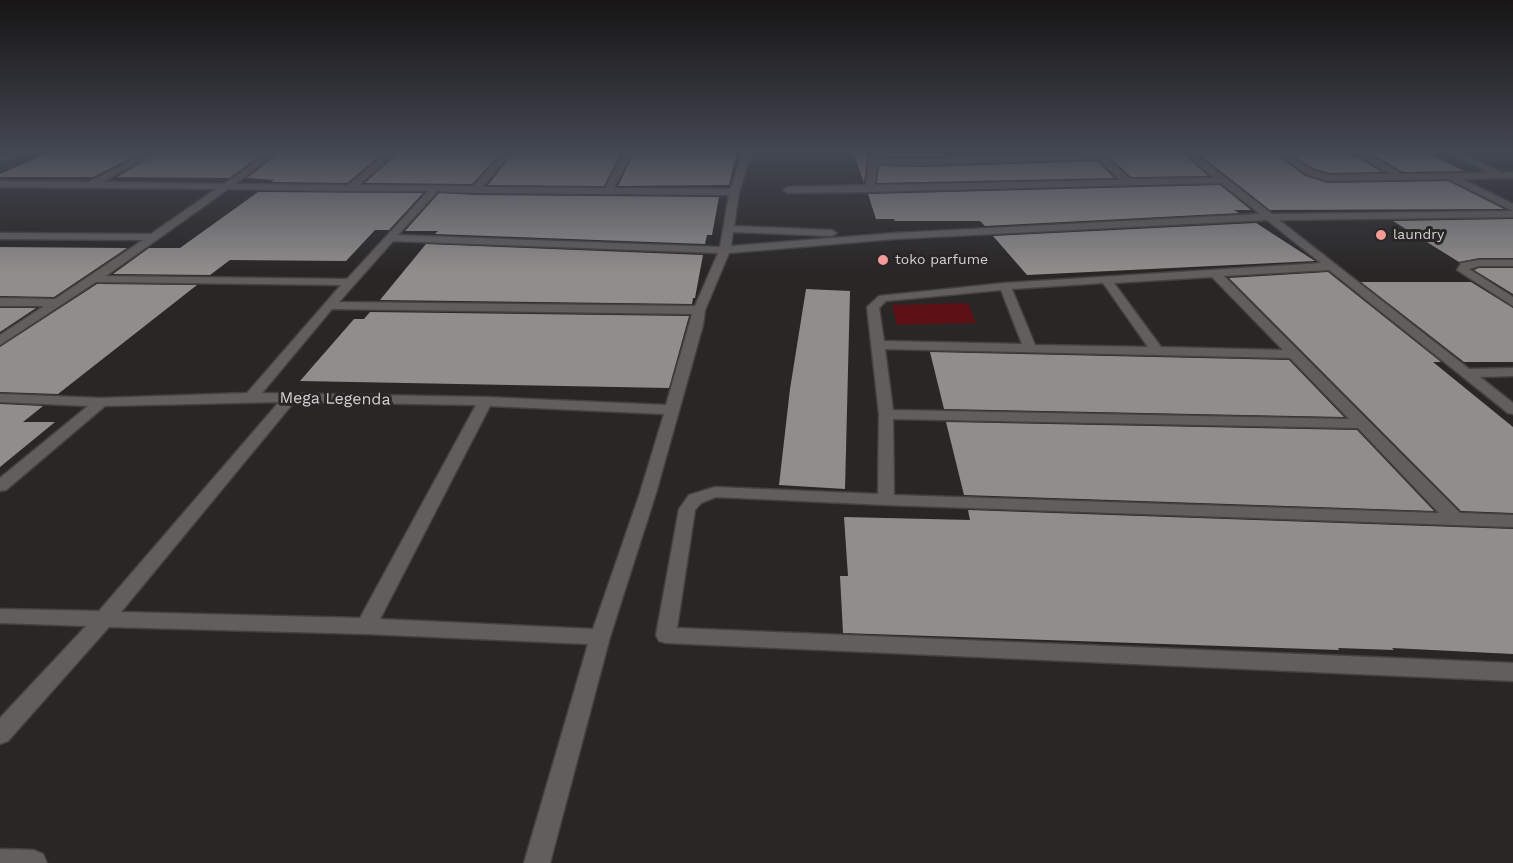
<!DOCTYPE html>
<style>
body{margin:0}
canvas{display:block;background:#292626}
</style>
<canvas width="1513" height="863"></canvas>
<script>
const context = document.querySelector('canvas').getContext('2d');
context.lineJoin = 'round';
function fillPath(path, color) {
  context.fillStyle = color;
  context.fill(path, 'evenodd');
}
function toPath(rows) {
  const path = new Path2D();
  for (const r of rows) {
    path.moveTo(r[0], r[1]);
    for (let i = 2; i < r.length; i += 2) path.lineTo(r[i], r[i + 1]);
  }
  return path;
}
function strokePath(path, color, width, dash) {
  context.strokeStyle = color;
  context.lineWidth = width;
  context.lineCap = dash ? 'butt' : 'round';
  context.setLineDash(dash || []);
  context.stroke(path);
}
function drawText(font, color, halo, rows, align = 'center') {
  context.font = font + ' "Work Sans",sans-serif';
  context.lineWidth = 6;
  context.setLineDash([]);
  context.textBaseline = 'middle';
  context.strokeStyle = halo;
  context.fillStyle = color;
  for (const [text, x, y, turn = 0] of rows) {
    context.save();
    context.translate(x, y);
    context.rotate((+turn || 0) * Math.PI / 180);
    context.textAlign = isNaN(turn) ? turn : align;
    if (halo) context.strokeText(text, 0, 0);
    context.fillText(text, 0, 0);
    context.restore();
  }
}
const green = toPath([
 [968,303,976,323,897,325,892,305]
]);
const building = toPath([
 [53,151,145,151,93,177,0,177,0,174],
 [162,151,267,151,229,178,117,177],
 [282,151,385,151,347,183,271,182,274,180,247,178],
 [400,151,502,151,472,184,365,183],
 [515,151,622,151,604,186,488,185],
 [635,151,737,151,729,185,618,186],
 [853,151,868,151,864,183],
 [880,151,943,151,945,156,880,157],
 [1103,151,1180,151,1208,176,1131,177],
 [1195,151,1272,151,1305,176,1328,183,1448,181,1504,209,1270,210],
 [1287,151,1346,151,1382,172,1329,173,1313,168],
 [1370,153,1427,153,1464,171,1403,172],
 [1097,161,1114,178,877,183,879,166,924,167],
 [1220,185,1251,210,1234,210,1239,213,985,226,980,221,895,221,894,219,876,219,868,194],
 [258,192,423,193,389,230,375,230,346,261,230,260,210,275,113,274,149,248,180,248],
 [439,193,475,195,719,197,712,235,707,235,705,244,435,234,438,231,405,231],
 [1513,219,1513,258,1479,258,1459,262,1393,221],
 [1256,223,1315,261,1027,275,993,236],
 [426,244,703,255,695,298,693,298,692,304,380,300],
 [0,247,127,248,54,297,0,296],
 [1479,268,1513,268,1513,294,1474,270],
 [1328,272,1441,362,1433,362,1513,427,1513,513,1461,511,1229,278],
 [1361,282,1471,282,1513,308,1513,362,1464,362],
 [97,284,197,285,58,394,0,392,0,347],
 [806,289,850,291,845,489,779,485,790,389],
 [0,308,36,308,0,332],
 [370,312,689,316,669,388,300,381,354,319,364,319],
 [930,352,1289,360,1344,417,944,409],
 [0,404,43,406,23,422,55,422,0,467],
 [946,422,1357,430,1434,511,964,495],
 [968,510,1513,529,1513,654,1392,648,1394,650,1338,648,1339,650,843,633,840,576,848,576,844,517,970,520]
]);
const service = toPath([
 [1446,174,1452,174,1513,204,1513,211,1446,178,1446,174]
]);
const minor = toPath([
 [16,151,27,151,0,162,0,157,16,151],
 [150,151,160,151,102,182,224,184,271,151,280,151,235,184,348,185,389,151,398,151,359,185,473,186,505,151,513,151,483,187,605,188,625,151,633,151,614,188,730,189,744,151,752,151,739,192,734,226,832,230,837,233,832,236,733,232,731,246,895,233,1260,214,1221,183,870,192,788,193,783,190,788,187,866,185,870,151,878,151,877,159,924,159,1093,154,1091,151,1100,151,1130,179,1214,178,1182,151,1191,151,1272,214,1513,211,1513,217,1279,220,1469,369,1513,368,1513,376,1480,377,1513,403,1513,414,1508,413,1329,270,1224,276,1460,513,1513,515,1513,527,886,505,716,497,701,503,695,510,677,628,1513,663,1513,681,666,643,659,641,656,635,679,509,689,495,715,487,878,494,879,414,867,307,879,296,1005,283,1321,263,1267,220,895,239,729,253,705,310,703,325,656,493,610,637,550,863,524,863,588,644,366,634,109,627,8,741,0,744,0,718,86,626,0,623,0,609,99,611,279,402,105,406,6,490,0,491,0,478,88,406,0,402,0,394,101,398,247,393,341,285,96,282,0,345,0,335,44,306,0,306,0,298,55,299,143,240,0,239,0,233,151,234,216,189,0,187,0,181,89,182,150,151],
 [1098,159,1120,180,875,185,877,164,924,165,1098,159],
 [228,189,350,191,428,191,347,279,106,276,228,189],
 [438,191,475,193,729,195,720,247,398,235,438,191],
 [393,241,718,253,695,306,339,302,393,241],
 [1212,277,1283,350,1161,347,1114,283,1212,277],
 [1103,283,1148,347,1035,345,1012,289,1103,283],
 [1001,290,1022,344,884,341,879,308,886,301,1001,290],
 [332,309,692,314,666,405,485,397,262,393,332,309],
 [885,349,1290,358,1349,419,893,410,885,349],
 [294,402,476,405,360,618,121,612,294,402],
 [490,406,664,414,640,493,593,629,380,619,490,406],
 [893,419,1358,428,1439,513,894,495,893,419],
 [1274,151,1283,151,1312,170,1329,175,1390,174,1352,151,1362,151,1402,174,1490,173,1445,151,1456,151,1502,173,1513,172,1513,178,1328,181,1306,174,1274,151],
 [1479,260,1513,260,1513,266,1479,266,1469,269,1513,297,1513,306,1457,270,1461,263,1479,260],
 [0,849,34,850,43,854,47,863,0,863,0,849]
]);
const markers = [
 [1381,235,6,"#f59b97"],
 [883,260,6,"#f59b97"]
];
const farPoinames = [
 ["laundry",1393,235],
 ["toko parfume",895,260]
];
const streetNames = [
 ["Mega Legenda",335,399,1]
];
fillPath(green, '#5b1115');
fillPath(building, '#908d8c');
strokePath(service, '#444141', 3);
strokePath(minor, '#444141', 3);
fillPath(service, '#615e5d');
fillPath(minor, '#615e5d');
const sky = context.createLinearGradient(0, 0, 0, 272);
sky.addColorStop(0, '#171515');
sky.addColorStop(0.56, '#434752');
sky.addColorStop(1, '#43475200');
context.fillStyle = sky;
context.fillRect(0, 0, 1513, 272);
for (const [x, y, r, color] of markers) {
  const dot = new Path2D();
  dot.arc(x, y, r, 0, 2 * Math.PI);
  context.fillStyle = color;
  context.fill(dot);
  strokePath(dot, '#292626', 2);
}
drawText('14px', '#d2d0d0', '#292626', farPoinames, 'left');
drawText('16px', '#d2d0d0', '#292626', streetNames);
</script>
